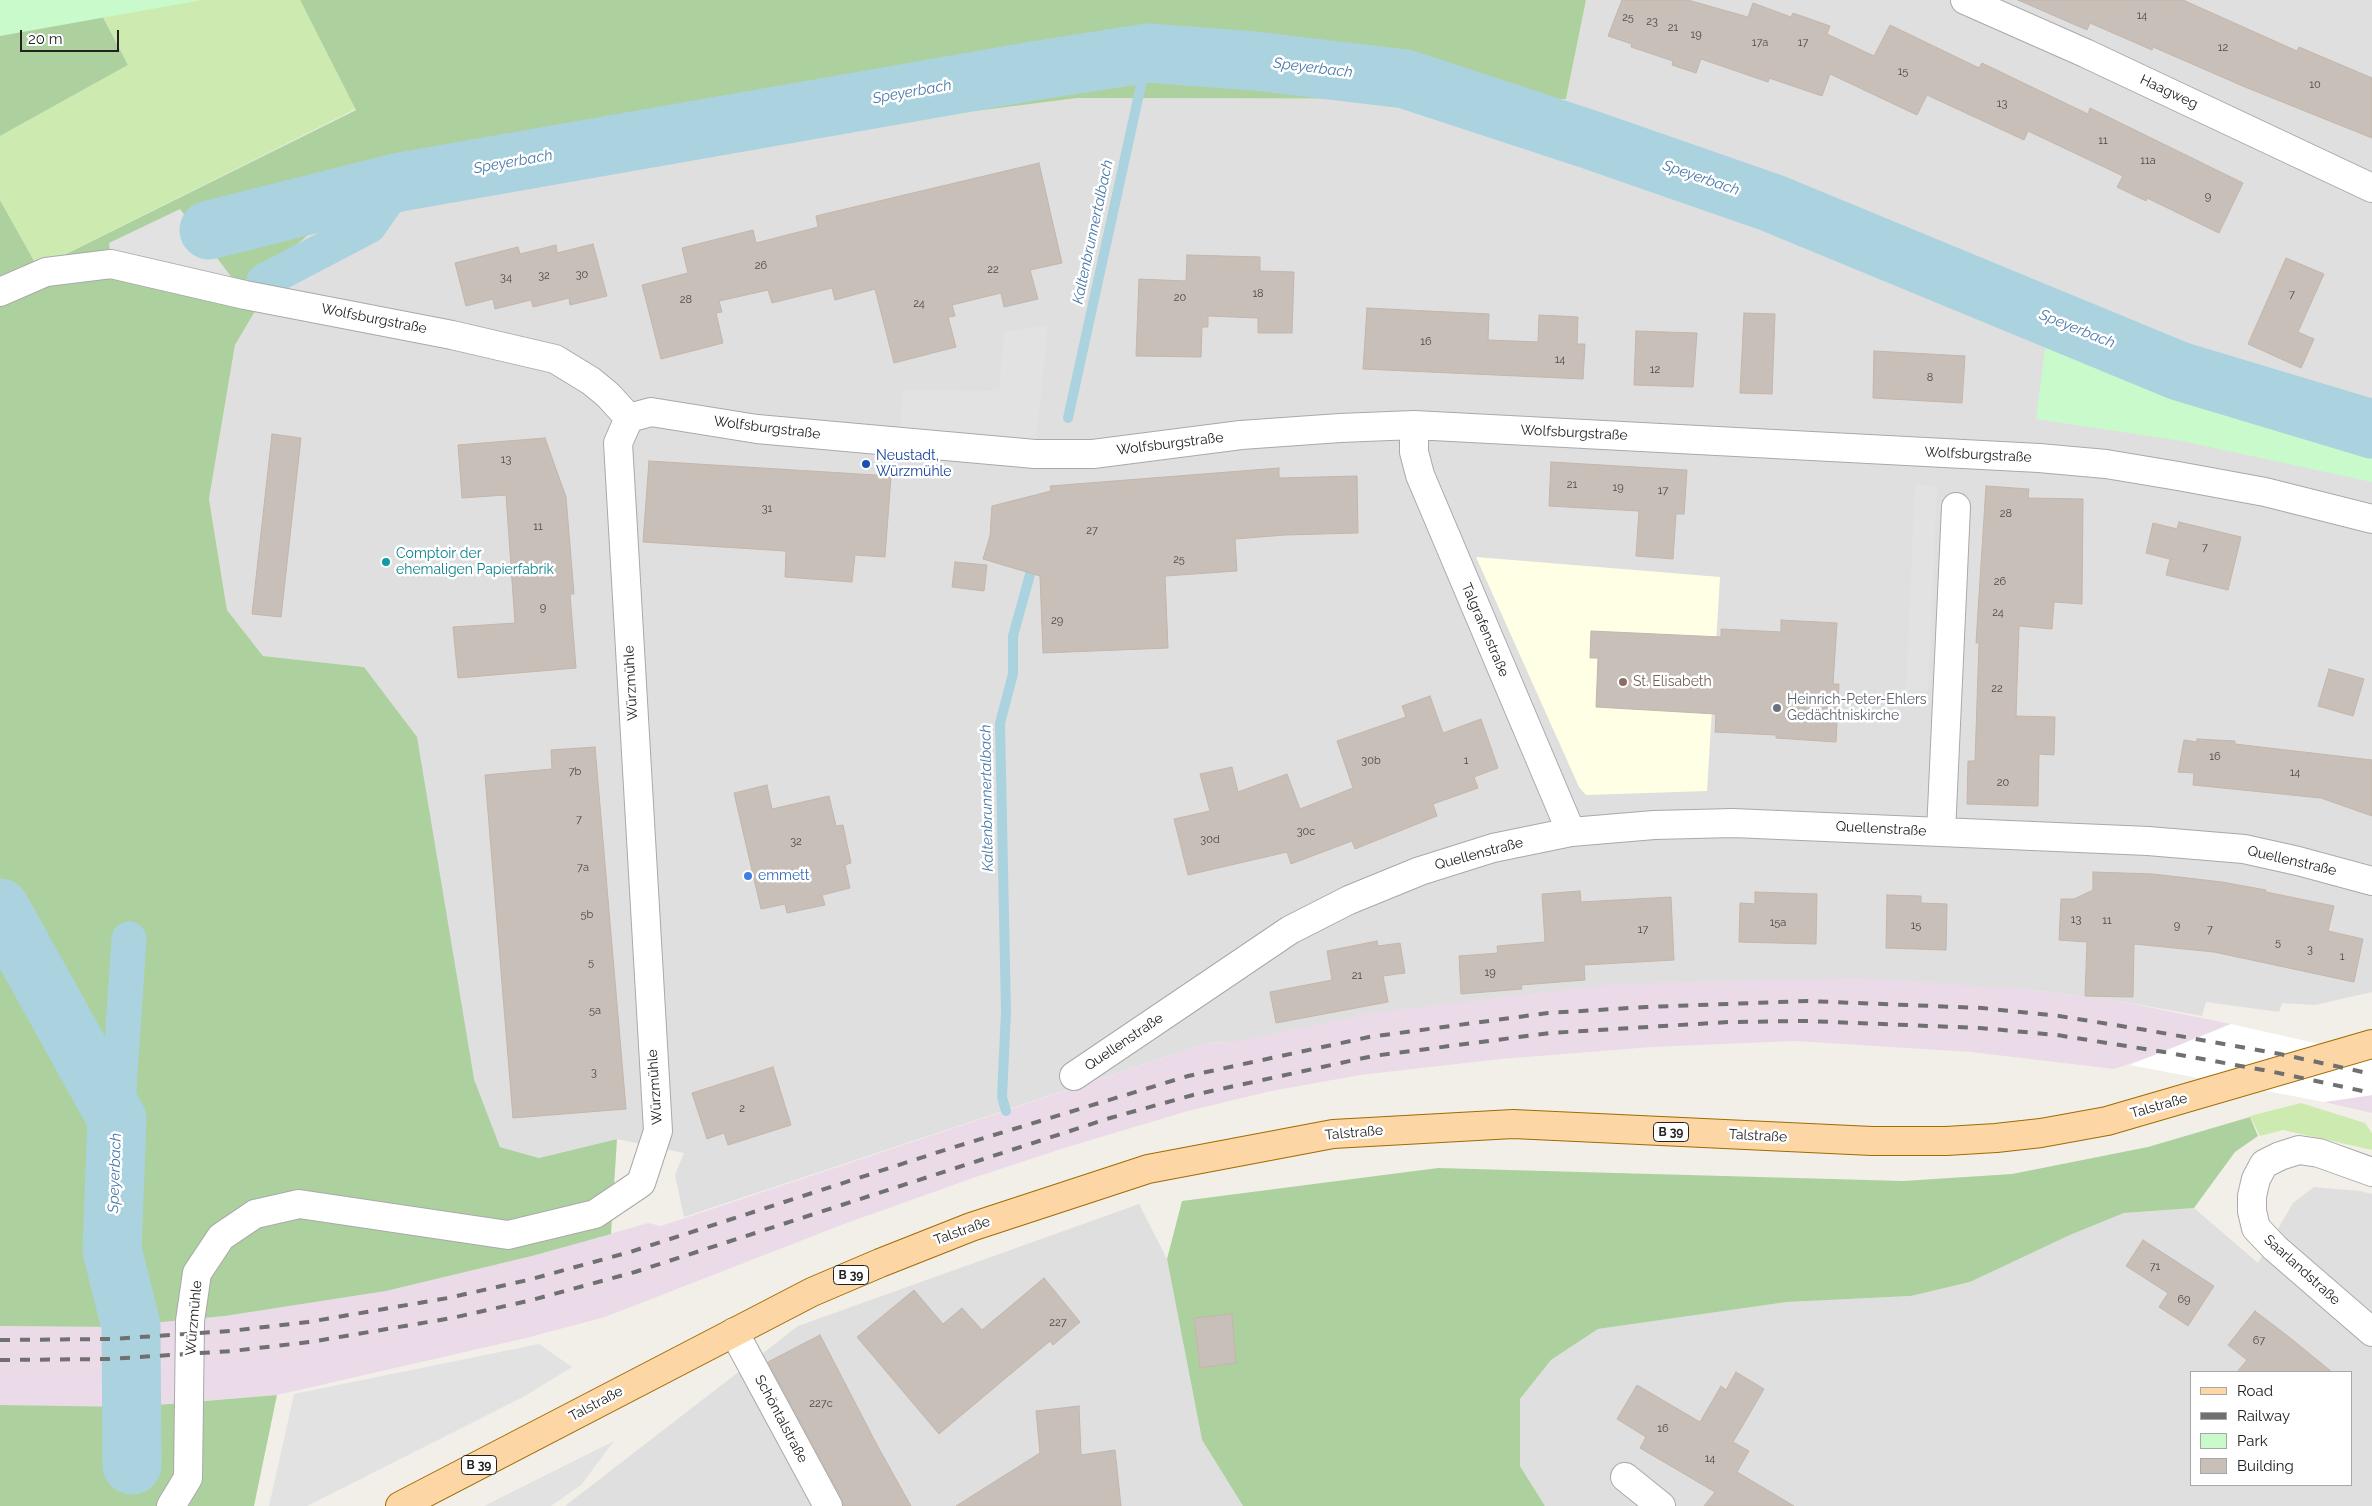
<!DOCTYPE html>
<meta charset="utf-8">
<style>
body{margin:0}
#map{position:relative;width:2372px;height:1506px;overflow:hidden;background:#f2efe9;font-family:Raleway,sans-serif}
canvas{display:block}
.legend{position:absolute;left:2190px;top:1371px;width:162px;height:115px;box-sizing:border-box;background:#fff;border:1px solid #a7a7a7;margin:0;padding:6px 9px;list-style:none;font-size:15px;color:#222}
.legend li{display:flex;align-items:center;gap:10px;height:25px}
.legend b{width:25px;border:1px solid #a7a7a7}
.scale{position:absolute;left:20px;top:30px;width:99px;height:22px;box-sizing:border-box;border:2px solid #222;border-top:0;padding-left:6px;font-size:15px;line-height:18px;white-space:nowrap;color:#222;-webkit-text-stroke:4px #fff;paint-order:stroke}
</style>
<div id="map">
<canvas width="2372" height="1506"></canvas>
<ul class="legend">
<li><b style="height:6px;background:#fcd6a4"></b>Road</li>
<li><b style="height:6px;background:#707070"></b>Railway</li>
<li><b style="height:14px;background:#c8facc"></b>Park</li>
<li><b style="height:14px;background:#c7bfb8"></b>Building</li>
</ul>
<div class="scale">20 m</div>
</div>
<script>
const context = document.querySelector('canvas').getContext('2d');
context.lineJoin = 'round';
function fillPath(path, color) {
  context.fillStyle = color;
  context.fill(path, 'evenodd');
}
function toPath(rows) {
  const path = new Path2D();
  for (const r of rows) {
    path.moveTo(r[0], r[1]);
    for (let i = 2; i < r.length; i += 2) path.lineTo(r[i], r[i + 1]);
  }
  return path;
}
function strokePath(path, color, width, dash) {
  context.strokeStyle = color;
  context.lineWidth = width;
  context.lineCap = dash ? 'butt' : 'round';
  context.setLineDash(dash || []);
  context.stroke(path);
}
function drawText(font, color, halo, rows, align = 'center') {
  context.font = font + ' Raleway,sans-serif';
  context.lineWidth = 5;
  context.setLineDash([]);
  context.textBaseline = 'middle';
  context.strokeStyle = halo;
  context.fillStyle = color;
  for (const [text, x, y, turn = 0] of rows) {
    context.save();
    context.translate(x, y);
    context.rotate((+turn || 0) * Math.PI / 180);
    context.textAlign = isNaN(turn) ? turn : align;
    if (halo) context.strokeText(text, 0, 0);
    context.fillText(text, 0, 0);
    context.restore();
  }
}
const residential = toPath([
 [1586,0,2372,0,2372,992,2315,1005,2282,1003,2279,1012,2206,1002,2202,1016,2119,1001,2023,989,1229,1043,1211,1042,684,1217,675,1175,684,1153,617,1139,539,1158,500,1147,474,1079,364,667,263,656,227,610,209,499,235,345,292,249,361,189,1078,98,1566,99],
 [2314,1187,2360,1191,2372,1194,2372,1506,1545,1506,1520,1466,1520,1399,1551,1360,1598,1329,1787,1302,1911,1296,1970,1282,2070,1235,2124,1213,2194,1208,2258,1263,2293,1203],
 [2191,1372,2351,1372,2351,1485,2191,1485],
 [1139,1204,1167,1259,1202,1440,1243,1506,565,1506,798,1326]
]);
const industrial = toPath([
 [1856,978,2023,989,2119,1001,2231,1024,2164,1052,2114,1069,1971,1052,1795,1041,1652,1047,1501,1059,1360,1075,1271,1091,1188,1111,1064,1148,973,1178,844,1224,605,1317,526,1338,277,1395,112,1408,0,1405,0,1326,111,1327,225,1316,386,1291,532,1256,648,1223,661,1226,1211,1042,1229,1043,1371,1013,1616,984],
 [2372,1095,2372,1113,2324,1102]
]);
const education = toPath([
 [1476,557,1720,577,1707,791,1586,795,1579,787]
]);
const grass = toPath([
 [94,0,300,0,356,109,38,268,0,200,0,136,128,65],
 [2301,1103,2365,1123,2372,1133,2372,1150,2283,1130,2260,1136,2250,1116]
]);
const forest = toPath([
 [0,0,94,0,128,65,0,136],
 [300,0,1586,0,1566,99,1078,98,361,189,292,249,235,345,209,499,227,610,263,656,364,667,417,737,474,1079,500,1147,539,1158,617,1139,611,1234,532,1256,386,1291,225,1316,111,1327,0,1326,0,200,38,268,356,110],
 [2250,1117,2258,1136,2235,1152,2194,1208,2124,1213,2070,1235,1970,1282,1911,1296,1787,1302,1598,1329,1551,1360,1520,1399,1520,1466,1545,1506,1243,1506,1202,1440,1167,1259,1182,1201,1438,1168,1903,1181,2012,1174,2148,1147],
 [277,1395,254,1506,0,1506,0,1405,131,1407]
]);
const park = toPath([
 [0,0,202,0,0,36],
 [2047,333,2222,395,2372,442,2372,482,2182,441,2036,419]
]);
const parking = toPath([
 [180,209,245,295,111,264,109,243],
 [1048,325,1035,454,900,441,902,390,999,391,1004,332],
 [1915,485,1937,486,1928,691,1906,690],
 [539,1344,572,1367,525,1396,307,1506,269,1506,294,1394],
 [614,1441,581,1485,551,1506,484,1506]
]);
const pier = toPath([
 [2231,1024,2372,1056,2372,1095,2324,1102,2130,1065]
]);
const stream = toPath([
 [1068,418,1148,53],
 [1006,1111,1002,1097,1006,1012,1000,723,1013,674,1013,636,1034,560]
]);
const canal = toPath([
 [264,281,369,226,400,182],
 [117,1119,129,939]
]);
const river = toPath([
 [209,230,400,182,1033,71,1148,53,1255,61,1405,79,1588,139,1772,203,2179,371,2372,429],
 [0,908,117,1119,112,1250,131,1326,132,1465]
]);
const building = toPath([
 [1622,0,1688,0,1748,17,1753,3,1791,17,1793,13,1830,26,1827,34,1874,56,1890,25,1979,68,1982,63,2088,114,2090,108,2243,183,2219,233,2147,198,2146,201,2117,187,2123,176,2028,131,2024,140,1927,95,1917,115,1830,74,1822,96,1769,78,1768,82,1701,59,1696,73,1672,65,1673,61,1631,47,1632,44,1608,36,1622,0],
 [2018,0,2183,0,2297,51,2299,47,2372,78,2372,138,2245,87,2153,47,2152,50,2090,23,2087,30,2018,0],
 [1039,163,1062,263,1030,270,1038,299,1004,307,1001,293,952,305,955,316,948,317,956,347,894,363,875,289,835,300,832,288,772,303,768,290,719,301,722,312,716,313,723,343,661,359,642,285,688,273,682,248,753,230,756,243,818,227,816,216,1039,163],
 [593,244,607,296,570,305,569,298,533,307,531,300,495,309,493,299,466,306,455,263,518,247,520,254,556,245,557,253,593,244],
 [1187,255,1260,257,1260,271,1294,272,1292,333,1258,333,1258,318,1208,316,1208,327,1202,327,1201,357,1136,356,1139,279,1186,281,1187,255],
 [2286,258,2324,274,2298,332,2314,339,2301,368,2248,344,2286,258],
 [1367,308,1489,314,1488,340,1538,342,1539,315,1578,317,1577,344,1585,344,1583,379,1363,369,1367,308],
 [1744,313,1775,314,1772,394,1740,393,1744,313],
 [1636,331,1697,333,1693,387,1634,385,1636,331],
 [1874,351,1965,356,1962,403,1873,398,1874,351],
 [272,434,301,438,281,617,252,614,272,434],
 [545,438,566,497,574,594,570,594,576,668,458,678,453,627,515,623,506,495,462,498,458,445,545,438],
 [649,461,891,476,885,557,855,555,852,582,785,577,786,551,643,542,649,461],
 [1551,462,1687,470,1684,514,1676,514,1673,559,1636,556,1639,511,1549,506,1551,462],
 [1279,468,1279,478,1357,476,1358,533,1285,535,1235,539,1237,571,1165,576,1168,648,1043,653,1040,576,983,559,990,536,992,506,1051,491,1050,486,1279,468],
 [1986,486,2029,489,2028,498,2083,499,2082,604,2054,602,2052,629,2019,626,2016,716,2055,717,2054,755,2039,754,2038,806,1967,804,1968,761,1975,761,1979,643,1976,643,1986,486],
 [2179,522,2241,537,2228,590,2166,575,2170,559,2146,553,2153,523,2177,529,2179,522],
 [955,562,987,565,984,591,952,587,955,562],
 [1781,620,1837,623,1833,684,1839,684,1836,742,1776,738,1776,735,1715,732,1716,714,1596,707,1598,658,1590,658,1591,631,1721,637,1721,629,1781,632,1781,620],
 [2329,669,2364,679,2353,716,2318,706,2329,669],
 [1430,696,1443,733,1481,719,1498,768,1474,777,1478,788,1433,804,1437,816,1355,849,1352,841,1291,864,1287,852,1188,875,1174,819,1210,811,1200,774,1232,767,1238,792,1287,774,1300,809,1353,788,1337,741,1406,717,1402,706,1430,696],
 [2197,739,2235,741,2235,744,2372,760,2372,816,2321,798,2193,785,2194,773,2178,772,2184,740,2197,742,2197,739],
 [595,747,626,1109,513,1118,485,775,552,769,551,750,595,747],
 [767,785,772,809,829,796,836,826,843,825,851,863,845,865,850,888,822,895,825,905,787,913,785,904,761,909,734,793,767,785],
 [2093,872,2153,874,2222,882,2266,890,2266,892,2334,906,2328,931,2363,939,2354,982,2214,952,2134,944,2133,997,2085,996,2087,942,2059,940,2061,899,2074,899,2093,890,2093,872],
 [1580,891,1581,902,1671,897,1674,960,1584,965,1585,980,1521,985,1522,989,1461,994,1459,956,1498,953,1497,946,1545,942,1542,894,1580,891],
 [1755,892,1817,894,1816,944,1739,942,1740,903,1755,904,1755,892],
 [1887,895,1921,896,1921,903,1947,904,1946,950,1886,948,1887,895],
 [1377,941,1378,946,1400,943,1405,973,1383,976,1388,1002,1276,1023,1270,992,1332,980,1327,951,1377,941],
 [773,1067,791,1125,728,1145,724,1133,707,1139,692,1093,773,1067],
 [2143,1240,2214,1286,2188,1326,2159,1307,2168,1293,2126,1266,2143,1240],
 [1044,1278,1080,1322,1053,1345,1050,1341,939,1434,857,1337,914,1290,943,1324,962,1308,982,1330,1044,1278],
 [2255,1311,2289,1337,2332,1372,2237,1372,2247,1360,2228,1345,2255,1311],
 [1232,1314,1236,1363,1200,1368,1194,1318,1232,1314],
 [820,1335,877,1445,911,1506,844,1506,842,1499,768,1362,820,1335],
 [1736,1372,1764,1389,1733,1442,1749,1451,1737,1472,1794,1506,1704,1506,1715,1492,1640,1448,1646,1437,1617,1419,1637,1385,1700,1422,1721,1386,1726,1390,1736,1372],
 [1079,1406,1081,1455,1115,1450,1121,1506,956,1506,1040,1453,1036,1411,1079,1406]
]);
const minor = toPath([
 [1965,0,2085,53,2372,188],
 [0,292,46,272,111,264,245,295,452,335,555,359,591,381,608,395,629,418],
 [629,418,651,412,757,429,1035,454,1093,454,1241,435,1340,428,1414,425,2039,458,2106,464,2178,476,2265,492,2372,519],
 [1414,425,1414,452,1420,475,1571,832],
 [1941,832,1956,507],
 [1074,1076,1290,930,1349,900,1420,871,1493,848,1571,832,1654,825,1733,823,2148,841,2244,849,2298,861,2372,881],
 [2372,1172,2319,1153,2299,1150,2280,1156,2264,1164,2256,1179,2252,1196,2252,1211,2256,1228,2275,1248,2372,1332],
 [734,1332,828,1506],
 [1625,1477,1661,1506],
 [171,1506,188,1478,190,1321,197,1273,221,1237,255,1214,299,1204,508,1235,595,1214,641,1183,658,1131,618,443,629,418]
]);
const primary = toPath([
 [400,1506,812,1292,880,1263,971,1227,1148,1169,1333,1134,1513,1124,1872,1141,1946,1141,1996,1138,2041,1133,2107,1121,2372,1044]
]);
const rail = toPath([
 [0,1340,111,1339,230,1331,308,1322,448,1298,528,1280,630,1252,948,1149,1188,1076,1369,1037,1548,1013,1646,1007,1807,1001,1982,1008,2059,1016,2146,1030,2280,1054,2372,1074],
 [0,1360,109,1359,232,1351,310,1342,452,1318,532,1300,635,1272,1110,1118,1193,1095,1373,1056,1550,1033,1729,1022,1807,1021,1980,1028,2057,1035,2164,1052,2274,1072,2372,1093]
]);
const markers = [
 [866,464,5,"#1a4fb4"],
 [386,562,5,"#0f9aa8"],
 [1623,682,5,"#8d6e63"],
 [1777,708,5,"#6b7280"],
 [748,876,5,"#3f7fe0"]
];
const numberNames = [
 ["14",2142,16],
 ["25",1628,18],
 ["23",1652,22],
 ["21",1673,28],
 ["19",1696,35],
 ["17a",1760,43],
 ["17",1803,43],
 ["12",2223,48],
 ["15",1903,72],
 ["10",2315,85],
 ["13",2002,104],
 ["11",2103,141],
 ["11a",2148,161],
 ["9",2208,197],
 ["26",761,266],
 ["22",993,270],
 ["30",582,275],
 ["32",544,276],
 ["34",506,278],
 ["18",1258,294],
 ["7",2292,295],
 ["20",1180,298],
 ["28",686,300],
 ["24",919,304],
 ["16",1426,342],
 ["14",1560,360],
 ["12",1655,370],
 ["8",1930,378],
 ["13",506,460],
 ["21",1572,485],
 ["19",1618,488],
 ["17",1663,491],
 ["31",767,509],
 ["28",2006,514],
 ["11",538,527],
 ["27",1092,531],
 ["7",2205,548],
 ["25",1179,560],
 ["26",2000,582],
 ["9",543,608],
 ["24",1998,613],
 ["29",1057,621],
 ["22",1997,689],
 ["16",2215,757],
 ["30b",1371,761],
 ["1",1466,761],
 ["7b",575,772],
 ["14",2295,773],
 ["20",2003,783],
 ["7",579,820],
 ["30c",1306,832],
 ["30d",1210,840],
 ["32",796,842],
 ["7a",583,868],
 ["5b",587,915],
 ["13",2076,920],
 ["11",2107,921],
 ["15a",1778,923],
 ["15",1916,926],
 ["9",2177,926],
 ["17",1643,930],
 ["7",2210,930],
 ["5",2278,943],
 ["3",2310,950],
 ["1",2342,957],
 ["5",591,963],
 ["19",1490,973],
 ["21",1357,976],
 ["5a",595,1011],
 ["3",594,1073],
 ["2",742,1109],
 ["71",2155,1267],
 ["69",2184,1300],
 ["227",1058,1323],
 ["67",2259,1341],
 ["227c",821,1404],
 ["16",1663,1429],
 ["14",1710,1459]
];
const shields = [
 [1671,1132,35],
 [851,1275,35],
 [479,1465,35]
];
const shieldNames = [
 ["B 39",1671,1132],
 ["B 39",851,1275],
 ["B 39",479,1465]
];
const streetNames = [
 ["Haagweg",2169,92,25],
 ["Wolfsburgstraße",374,319,11],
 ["Wolfsburgstraße",767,428,7],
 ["Wolfsburgstraße",1574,433,3],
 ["Wolfsburgstraße",1170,444,-7],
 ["Wolfsburgstraße",1978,455,3],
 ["Talgrafenstraße",1485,630,67],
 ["Würzmühle",631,683,-93],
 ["Quellenstraße",1881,829,3],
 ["Quellenstraße",1479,854,-15],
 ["Quellenstraße",2292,861,13],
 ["Quellenstraße",1124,1042,-34],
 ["Würzmühle",655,1087,-94],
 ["Talstraße",2159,1106,-16],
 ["Talstraße",1354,1133,-5],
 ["Talstraße",1758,1136,3],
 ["Talstraße",962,1231,-20],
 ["Saarlandstraße",2302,1270,42],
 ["Würzmühle",194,1318,-85],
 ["Talstraße",596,1404,-28],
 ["Schöntalstraße",781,1419,62]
];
const transitNames = [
 ["Neustadt,",876,456],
 ["Würzmühle",876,472]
];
const cultureNames = [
 ["Comptoir der",396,554],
 ["ehemaligen Papierfabrik",396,570]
];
const educationNames = [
 ["St. Elisabeth",1633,682]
];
const worshipNames = [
 ["Heinrich-Peter-Ehlers",1787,700],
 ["Gedächtniskirche",1787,716]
];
const shopNames = [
 ["emmett",758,876]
];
const waterNames = [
 ["Speyerbach",1313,68,7],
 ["Speyerbach",912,92,-10],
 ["Speyerbach",513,162,-10],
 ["Speyerbach",1701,178,19],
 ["Kaltenbrunnertalbach",1093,232,-78],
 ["Speyerbach",2077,329,22],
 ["Kaltenbrunnertalbach",987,798,-91],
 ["Speyerbach",115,1173,-88]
];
fillPath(residential, '#e0dfdf');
fillPath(industrial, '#ebdbe8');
fillPath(education, '#ffffe5');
fillPath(grass, '#cdebb0');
fillPath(forest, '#add19e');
fillPath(park, '#c8facc');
fillPath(parking, '#e2e2e2');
fillPath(pier, '#fff');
strokePath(stream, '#aad3df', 10);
strokePath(canal, '#aad3df', 35);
strokePath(river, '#aad3df', 59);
fillPath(building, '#c7bfb8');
strokePath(building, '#c4b6ab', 1);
strokePath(minor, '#a9a9a9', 30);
strokePath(primary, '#a06b00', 30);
strokePath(minor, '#fff', 28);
strokePath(primary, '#fcd6a4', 28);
strokePath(rail, '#707070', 4, [10, 10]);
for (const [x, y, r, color] of markers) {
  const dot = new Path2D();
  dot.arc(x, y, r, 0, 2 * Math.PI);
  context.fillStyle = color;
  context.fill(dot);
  strokePath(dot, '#fff', 2);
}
drawText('11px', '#4b4948', null, numberNames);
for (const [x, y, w] of shields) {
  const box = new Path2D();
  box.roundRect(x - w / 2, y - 9.5, w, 19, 4);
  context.fillStyle = '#fff';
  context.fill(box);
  strokePath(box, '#222', 1);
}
drawText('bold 12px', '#222', null, shieldNames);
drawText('14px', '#222', '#fff', streetNames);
drawText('14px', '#164399', '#fff', transitNames, 'left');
drawText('14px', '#0d838f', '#fff', cultureNames, 'left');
drawText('14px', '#785e54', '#fff', educationNames, 'left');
drawText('14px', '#5b616d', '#fff', worshipNames, 'left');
drawText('14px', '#366cbe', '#fff', shopNames, 'left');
drawText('italic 15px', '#4a7aab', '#fff', waterNames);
</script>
